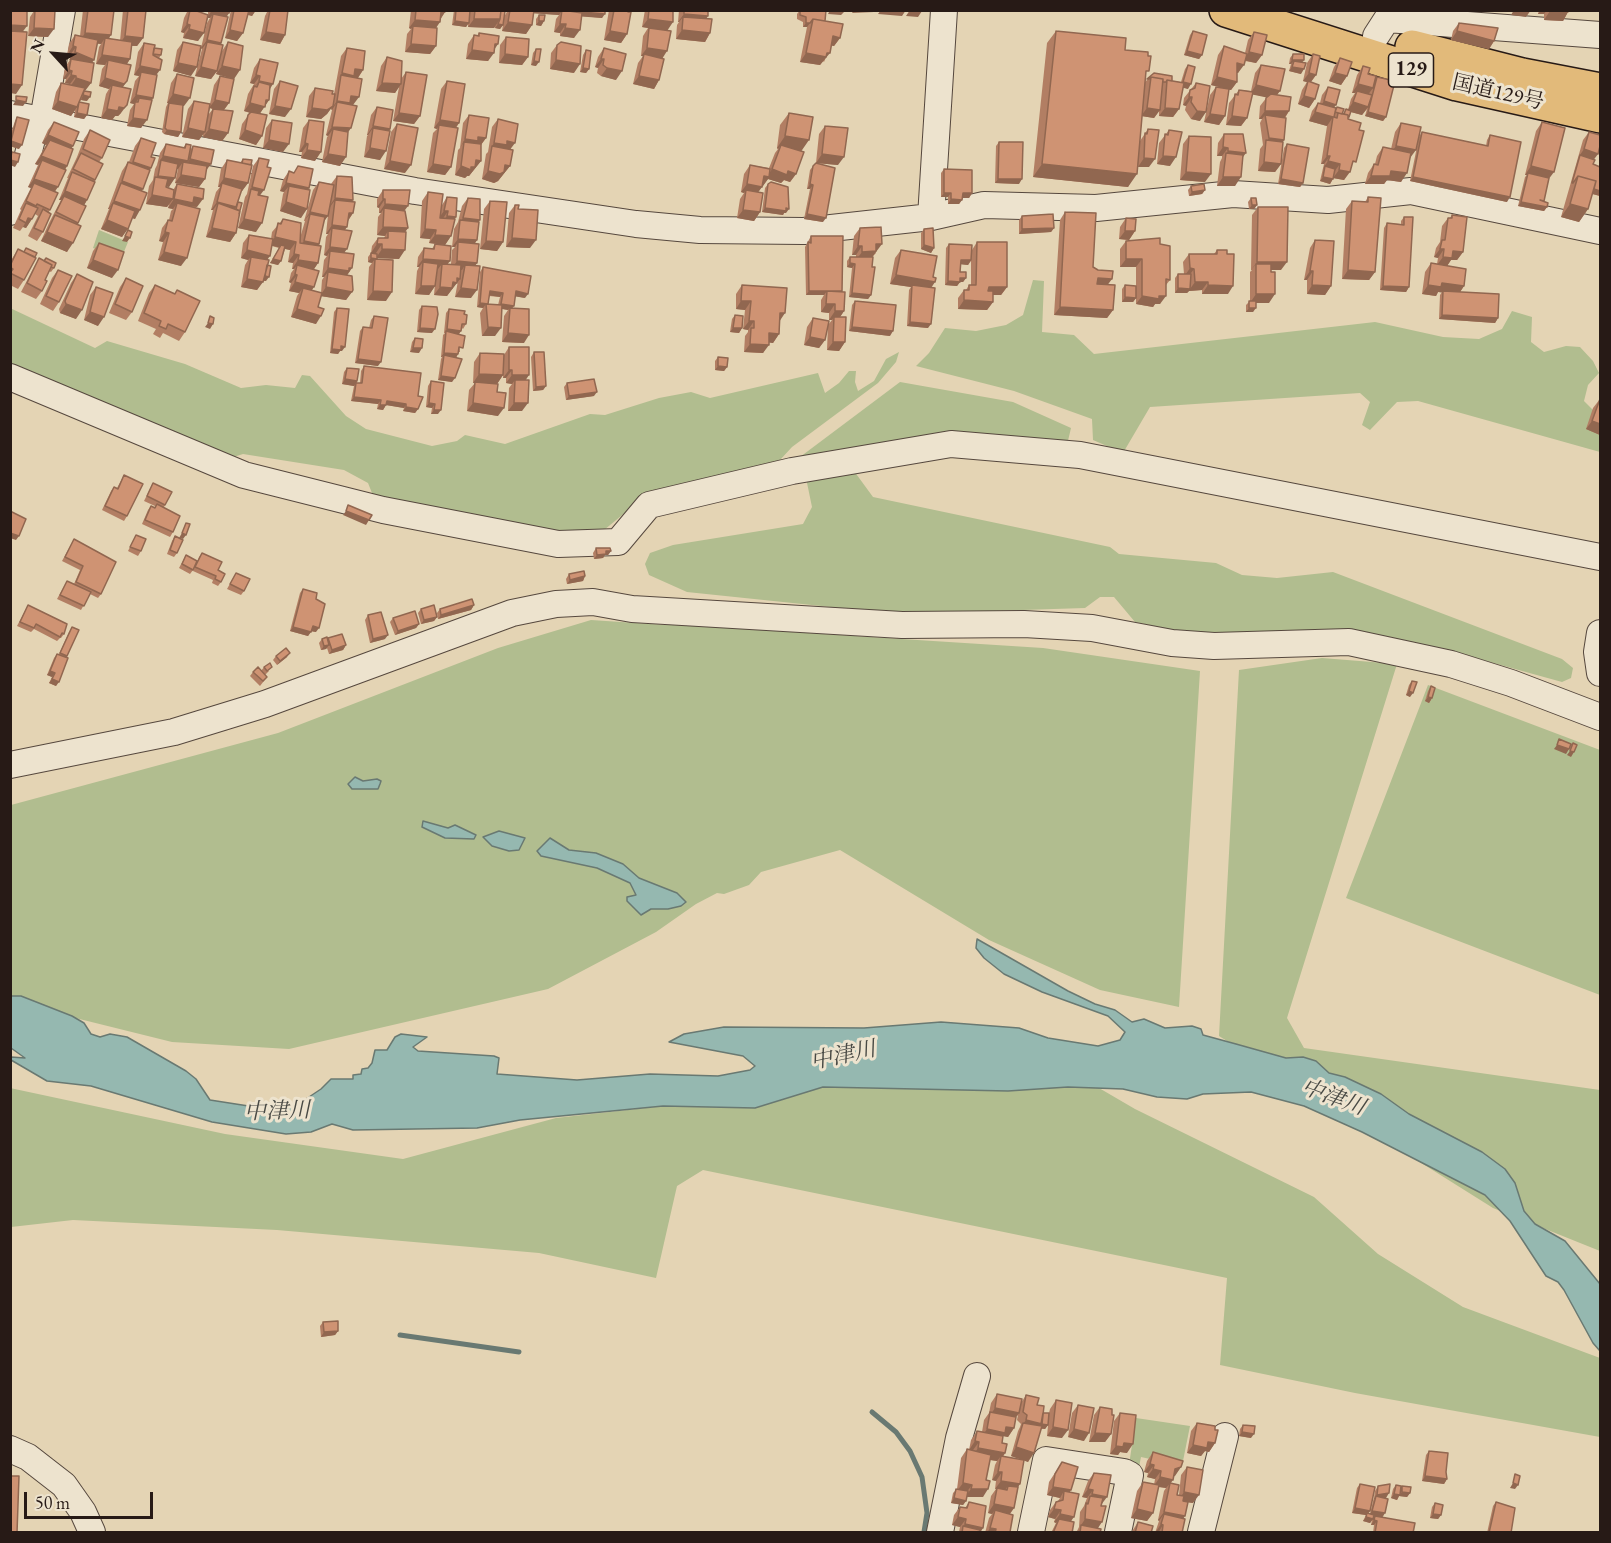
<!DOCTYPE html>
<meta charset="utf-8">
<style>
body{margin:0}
#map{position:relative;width:1611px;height:1543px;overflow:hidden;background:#e4d4b4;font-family:"EB Garamond",serif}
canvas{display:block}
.frame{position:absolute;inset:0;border:12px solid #271a16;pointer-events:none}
.north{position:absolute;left:24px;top:24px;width:60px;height:60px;-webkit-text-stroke:4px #ede3ce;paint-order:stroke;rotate:296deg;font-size:16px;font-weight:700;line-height:24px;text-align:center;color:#271a16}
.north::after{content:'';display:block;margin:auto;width:21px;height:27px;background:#271a16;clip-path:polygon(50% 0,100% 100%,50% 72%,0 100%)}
.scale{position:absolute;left:24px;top:1492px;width:129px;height:27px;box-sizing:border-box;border:3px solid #271a16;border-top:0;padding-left:8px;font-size:18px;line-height:21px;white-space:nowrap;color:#271a16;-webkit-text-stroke:4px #ede3ce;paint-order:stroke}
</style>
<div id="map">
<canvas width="1611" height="1543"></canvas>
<div class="frame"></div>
<div class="north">N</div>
<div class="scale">50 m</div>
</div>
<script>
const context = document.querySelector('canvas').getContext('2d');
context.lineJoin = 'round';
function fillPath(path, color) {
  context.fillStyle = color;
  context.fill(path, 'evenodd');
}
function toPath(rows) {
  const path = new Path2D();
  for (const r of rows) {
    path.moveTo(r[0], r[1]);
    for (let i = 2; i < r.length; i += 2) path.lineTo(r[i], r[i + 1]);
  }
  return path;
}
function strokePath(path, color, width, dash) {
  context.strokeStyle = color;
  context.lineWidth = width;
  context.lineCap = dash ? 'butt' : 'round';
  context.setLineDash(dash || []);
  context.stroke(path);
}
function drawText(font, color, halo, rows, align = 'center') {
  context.font = font + ' "EB Garamond","Noto Serif JP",serif';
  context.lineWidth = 6;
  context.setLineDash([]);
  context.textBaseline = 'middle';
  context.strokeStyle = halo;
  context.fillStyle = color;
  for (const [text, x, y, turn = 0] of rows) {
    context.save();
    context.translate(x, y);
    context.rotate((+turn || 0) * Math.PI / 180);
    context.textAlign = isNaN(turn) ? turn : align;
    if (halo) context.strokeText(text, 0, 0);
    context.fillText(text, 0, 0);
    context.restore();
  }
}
const green = toPath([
 [99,230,128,242,121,259,93,248],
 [1033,280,1044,281,1042,332,1074,335,1094,354,1375,322,1443,337,1479,339,1502,329,1512,311,1532,317,1531,342,1544,352,1566,346,1580,347,1593,361,1599,373,1588,385,1584,401,1600,417,1600,452,1418,401,1397,402,1370,430,1362,425,1370,402,1360,393,1150,407,1123,453,1093,440,1092,419,1014,391,916,366,929,353,945,328,976,331,1006,325,1023,315],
 [10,308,95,348,107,341,185,364,241,388,266,385,295,388,302,375,310,376,346,416,366,429,432,446,457,441,465,435,505,444,590,414,605,415,659,398,691,392,710,398,818,373,825,393,839,383,849,371,856,371,855,382,858,391,874,381,886,359,899,352,896,362,878,383,792,447,780,460,781,466,643,498,604,530,569,534,374,498,368,483,344,470,243,454,227,459,11,370],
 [900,382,1013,402,1071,428,1067,445,800,457],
 [854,471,873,497,1110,547,1119,554,1216,563,1242,575,1277,578,1333,572,1562,659,1573,668,1571,678,1562,682,1450,651,1342,633,1183,632,1135,622,1114,597,1100,597,1085,608,898,614,687,592,649,575,645,564,650,553,673,545,803,524,812,507,806,478],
 [591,620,666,625,765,626,792,632,1043,648,1200,671,1179,1007,1100,990,989,940,840,850,761,872,749,885,724,894,717,893,696,904,656,932,548,989,289,1049,172,1042,11,1002,11,805,278,733,498,648],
 [1322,658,1397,664,1287,1018,1304,1048,1600,1090,1600,1251,1493,1208,1219,1036,1239,670],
 [1428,685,1600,750,1600,995,1346,898],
 [1027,1046,1135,1109,1314,1197,1378,1254,1463,1307,1600,1358,1600,1437,1355,1393,1220,1365,1227,1278,703,1170,677,1186,656,1278,539,1253,277,1230,73,1220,11,1227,10,1088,225,1134,403,1159,556,1118,663,1106,755,1108,823,1087],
 [1136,1418,1190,1426,1182,1466,1141,1457,1139,1467,1129,1465]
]);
const water = toPath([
 [355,777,363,781,377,779,381,781,380,784,378,789,352,789,348,784,355,777],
 [423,821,448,828,455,825,476,835,474,839,445,838,422,827,423,821],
 [499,831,525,838,519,850,509,851,492,846,483,837,499,831],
 [550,838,569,850,596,853,623,864,639,878,677,893,686,902,681,906,668,909,651,909,641,915,627,901,627,897,636,895,630,883,597,868,541,856,537,851,550,838],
 [977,939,1068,991,1095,1004,1115,1010,1132,1022,1144,1019,1165,1028,1192,1026,1201,1029,1203,1035,1236,1044,1286,1058,1303,1057,1316,1061,1329,1073,1345,1077,1381,1094,1409,1114,1482,1152,1505,1169,1515,1183,1524,1211,1535,1224,1565,1241,1600,1284,1600,1351,1593,1343,1564,1290,1558,1282,1546,1276,1510,1221,1485,1195,1362,1132,1304,1106,1251,1092,1203,1094,1187,1099,1157,1097,1123,1089,1068,1087,1008,1091,823,1087,755,1108,663,1106,520,1120,477,1128,353,1130,332,1124,311,1132,286,1134,212,1122,91,1086,47,1081,11,1060,11,1057,25,1058,11,1048,11,996,21,996,72,1016,84,1023,91,1034,100,1037,110,1034,127,1037,186,1071,196,1079,210,1100,255,1107,297,1105,321,1089,331,1079,353,1079,353,1075,361,1074,362,1069,368,1068,372,1063,375,1050,387,1050,395,1037,401,1034,427,1037,413,1047,418,1051,494,1056,499,1058,497,1074,577,1080,650,1074,718,1076,750,1070,755,1066,743,1056,669,1042,684,1034,724,1027,864,1028,941,1022,1019,1028,1048,1038,1098,1046,1120,1040,1125,1032,1108,1016,1042,992,1004,974,984,958,976,948,977,939]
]);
const stream = toPath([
 [400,1335,519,1352],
 [872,1412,896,1432,910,1451,922,1477,927,1513,924,1532]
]);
const minor = toPath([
 [1376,36,1387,19,1600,35],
 [10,114,415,191,636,224,700,230,804,231,931,217,944,10],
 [43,120,62,10],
 [10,212,17,198,37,119],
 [931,217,984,205,1096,208,1233,194,1328,200,1411,191,1600,231],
 [10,377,244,475,383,510,558,544,618,542,649,505,792,471,951,444,1080,455,1600,557],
 [1600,633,1597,652,1600,673],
 [10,765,174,732,265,704,512,613,556,604,593,602,632,609,902,625,1024,624,1092,628,1172,643,1214,646,1349,642,1451,664,1511,683,1600,717],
 [10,1449,28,1457,64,1485,83,1512,92,1532],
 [940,1532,959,1438,977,1376],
 [1031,1532,1046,1460,1124,1472,1130,1475,1118,1532],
 [1201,1532,1225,1436]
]);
const highway = toPath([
 [1226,10,1457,84,1600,116],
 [1412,47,1522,75,1600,90]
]);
const wall = toPath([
 [31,10,55,10,48,37,28,36,30,17,34,11],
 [83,10,114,10,109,39,120,41,123,10,146,10,143,38,137,46,132,46,130,59,127,64,127,81,122,87,121,113,118,116,115,116,112,120,101,118,106,94,109,89,99,86,102,69,105,65,96,64,99,47,101,44,97,43,92,63,91,83,84,91,87,101,81,100,79,102,87,115,84,119,74,117,75,110,71,116,52,109,56,92,61,83,70,85,70,84,65,83,66,79,63,79,65,67,70,60,70,55,67,55,69,44,75,35,80,36],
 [188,10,201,10,199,12,208,15,208,10,230,10,226,17,220,45,222,51,228,42,234,79,216,74,217,71,211,79,195,76,202,49,201,48,207,23,210,18,208,18,198,41,183,38,184,33,181,32,184,18],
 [231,10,256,10,252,16,248,15,243,33,237,41,225,38],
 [268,10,288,10,285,35,280,44,260,40,265,16],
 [411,10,446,10,445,12,435,28,436,46,430,54,405,52,407,34,411,29,409,28],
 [454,10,501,10,504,17,508,10,605,10,602,18,582,16,574,38,560,36,560,33,554,32,556,19,559,15,534,13,532,25,526,34,502,31,503,25,500,29,495,28,495,27,494,28,468,27,468,23,466,27,452,25],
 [609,10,628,10,627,34,621,43,604,40],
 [645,10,673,10,667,31,659,80,654,89,633,84,638,63,643,56,641,56,643,36,648,28,642,27],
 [679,10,708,10,706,19,710,33,705,42,676,39,677,25,679,22,678,22],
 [800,10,825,21,840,38,834,46,831,45,824,62,823,61,820,65,800,62,807,27,803,27,803,22,797,19,797,14],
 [1539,10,1569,10,1563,21,1544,20,1544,14,1538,14],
 [539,15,544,21,541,26,536,25,536,19],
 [1459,23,1494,41,1489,49,1451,40,1453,31],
 [1056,31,1125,50,1146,76,1145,82,1154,73,1172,81,1181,82,1185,69,1188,65,1188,89,1183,87,1179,109,1173,117,1159,116,1159,111,1154,118,1142,116,1140,141,1148,129,1149,167,1138,167,1128,187,1033,177,1047,43],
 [1193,31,1202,55,1199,59,1184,55,1190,35],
 [1254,32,1262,55,1256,63,1245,61,1238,73,1237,73,1237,82,1231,90,1229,90,1225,116,1219,125,1204,122,1210,95,1216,87,1220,87,1211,85,1218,55,1224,46,1245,53,1248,40],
 [479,33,494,50,488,61,466,59,468,44,474,35,477,36],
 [506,37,528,57,522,65,499,63,500,45],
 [183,42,191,76,173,71,177,50],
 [144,43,154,48,161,55,159,58,153,98,141,128,127,126,130,110,134,104,130,103,135,81,139,76,134,75,138,52],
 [557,45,574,73,550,69,551,53],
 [347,48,363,70,358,78,353,105,340,166,322,162,327,137,328,136,326,135,332,110,331,108,327,114,321,119,306,117,309,96,315,88,334,94,341,56],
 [604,48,616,80,601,76,597,73,598,68,595,67,598,57],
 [536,49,536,66,531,65,533,53],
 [586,50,589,69,586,73,580,72,583,55],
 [1293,54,1302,62,1301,74,1289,71,1291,64,1289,64,1290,58],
 [1313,54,1316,75,1311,82,1315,99,1309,108,1298,104,1302,90,1307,82,1303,81,1307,63],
 [387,57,401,79,406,72,420,116,414,124,393,121,399,87,395,93,376,91,381,66],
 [1340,58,1347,76,1341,85,1329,81,1334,67],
 [260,59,270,89,269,100,260,113,262,136,256,145,239,139,242,124,250,113,244,111,248,94,254,84,250,83,254,68],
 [1261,65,1280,91,1276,95,1289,111,1285,118,1284,140,1282,142,1281,164,1275,172,1258,171,1260,149,1263,145,1260,123,1262,119,1259,119,1260,106,1267,97,1252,94,1247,118,1241,126,1226,125,1229,103,1239,90,1251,91,1255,73],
 [1363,66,1368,74,1375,80,1377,77,1386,117,1383,121,1365,116,1367,109,1362,115,1351,112,1348,119,1351,168,1344,180,1333,178,1330,184,1320,181,1324,164,1321,164,1327,126,1309,121,1312,111,1318,103,1320,103,1322,95,1328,87,1334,107,1343,114,1346,109,1348,110,1351,99,1355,93,1352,93,1357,75],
 [177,74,184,106,183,106,181,132,178,137,164,134,162,132,166,107,168,103,167,103,171,83],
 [220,76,229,103,224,110,228,133,222,141,203,137,203,134,199,140,182,137,188,109,194,101,210,104,214,85],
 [210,108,213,109,208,115],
 [280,81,285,117,269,114,274,89],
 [447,81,459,123,456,128,451,167,445,175,427,172,433,133,437,129,434,128,441,89],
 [1196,83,1200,121,1191,119,1185,110,1186,106,1183,105,1184,98],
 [377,107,390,129,380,160,364,157,367,136,368,135,367,135,371,115],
 [789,113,801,151,796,174,790,182,784,180,781,183,768,179,758,192,760,212,754,221,737,218,740,199,744,193,741,192,744,174,750,165,769,168,775,153,778,149,777,148,780,125],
 [469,115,486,138,481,145,481,161,469,176,467,176,465,178,455,175,458,150,460,148,463,123],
 [17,117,19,149,10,146,10,136,15,121],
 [498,119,511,149,510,166,498,181,494,183,482,179,486,154,488,152,492,127],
 [272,120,283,152,263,148,266,128],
 [309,120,315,161,301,158,302,152,299,152,303,128],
 [54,122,73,146,71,149,67,166,55,192,43,232,37,241,28,236,38,216,35,214,26,228,23,227,20,231,13,228,21,210,20,209,31,188,28,187,38,165,35,164,46,145,42,143,48,130],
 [1542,122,1549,179,1544,201,1547,207,1544,211,1518,206,1525,177,1527,175,1525,175,1536,131],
 [1401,123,1410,158,1401,182,1387,180,1384,184,1365,184,1368,173,1374,164,1375,164,1377,156,1383,147,1391,149,1395,132],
 [397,124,405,173,384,169,391,132],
 [825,126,838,165,816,163,819,134],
 [90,130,102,158,99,162,95,180,87,200,84,205,86,206,77,224,67,252,41,241,49,223,61,200,59,200,68,178,67,178,77,157,84,139],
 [1169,130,1170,166,1157,164,1159,143],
 [1422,132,1486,146,1487,140,1490,135,1507,202,1410,181,1419,137],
 [1589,132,1594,160,1593,164,1600,167,1600,196,1592,194,1588,209,1579,222,1561,217,1583,140],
 [1224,134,1243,157,1235,186,1217,186,1220,162,1222,158,1222,156,1217,156,1218,143],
 [1189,136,1205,182,1180,180,1183,144],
 [141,138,151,157,149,171,142,191,135,219,132,218,122,237,101,229,109,209,108,209,122,171,128,162,129,162,135,146],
 [999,142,1019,184,995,183,996,146],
 [166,144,183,148,186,144,191,149,193,146,206,171,205,179,199,187,175,183,178,169,177,169,169,187,167,186,166,187,173,190,177,184,197,207,190,207,181,266,158,260,163,242,159,241,162,228,168,220,169,220,171,211,173,209,168,208,169,204,167,207,146,204,149,186,153,180,155,169,157,165,160,153],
 [1287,144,1303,183,1300,187,1278,184,1284,148],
 [259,158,256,232,238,228,245,197,247,194,253,166],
 [243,159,248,183,242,191,241,191,238,202,239,215,236,233,230,242,206,237,213,210,211,210,216,192,220,187,218,187,221,169,227,160,240,163],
 [813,166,823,222,804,219,810,189,807,189,810,170],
 [944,169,972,193,969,198,963,198,959,204,948,204,948,197,941,197,941,173],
 [289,171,308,190,301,218,280,211,283,194,284,192,280,191,283,180],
 [337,176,352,202,353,213,348,221,345,230,344,253,347,275,353,290,346,300,321,296,318,307,316,324,291,317,297,296,299,293,289,291,291,283,289,282,291,273,294,269,292,269,293,263,288,262,290,250,285,249,281,261,278,265,270,263,279,248,272,246,267,260,266,281,263,281,257,290,241,287,245,265,248,260,241,258,243,243,249,235,271,239,272,232,283,219,300,238,305,221,304,221,313,190,319,182,331,184],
 [328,215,326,234,328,234,326,237,324,255,327,256,324,260,322,277,324,277,322,280,321,293,312,290,314,269,318,263,318,246,324,221],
 [768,184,786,213,784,213,783,215,762,212,765,188],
 [1191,186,1205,190,1202,194,1189,196,1188,190],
 [383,190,405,211,408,228,405,232,399,259,377,258,386,301,367,300,369,267,372,263,368,262,368,257,371,253,376,254,376,253,371,253,372,246,378,238,384,238,385,236,377,235,378,217,381,213,379,213,379,208,377,207,377,199],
 [428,192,442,205,447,197,456,217,454,219,451,236,445,245,429,243,430,239,420,238,422,201],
 [1368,197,1375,272,1369,280,1342,279,1346,209,1352,201,1365,202],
 [468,198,479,222,477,240,475,243,477,263,475,266,471,298,455,297,458,281,447,296,434,295,435,284,435,286,429,295,415,294,417,271,419,267,417,267,418,257,424,248,432,249,435,244,448,264,451,264,452,250,455,247,452,247,454,229,458,222,462,206],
 [1251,198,1257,205,1254,209,1249,209,1248,202],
 [490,201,503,242,497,251,480,249,484,209],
 [515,205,518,209,530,248,506,247,509,213],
 [1258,207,1281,270,1271,270,1269,303,1256,303,1253,312,1246,312,1246,305,1250,301,1250,272,1252,270,1251,270,1252,215],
 [1065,212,1093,267,1108,284,1113,310,1107,318,1054,315,1060,220],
 [1452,215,1463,252,1457,260,1451,260,1447,266,1464,286,1460,292,1498,318,1495,323,1439,319,1440,295,1442,292,1438,292,1436,296,1422,294,1425,272,1431,263,1437,264,1438,258,1434,257,1436,248,1440,242,1442,226,1448,218,1450,218],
 [1022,216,1054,228,1051,232,1019,234,1019,220],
 [1404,217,1409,287,1406,292,1380,290,1384,228,1387,223,1401,224,1401,221],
 [1126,218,1135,231,1129,240,1119,239,1120,227],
 [860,228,876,253,872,257,871,295,868,299,849,297,852,268,847,267,847,261,850,257,856,257,856,255,852,255,854,236],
 [924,229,934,248,931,253,921,249,921,233],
 [811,236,842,291,844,311,840,317,845,342,839,351,827,350,828,325,832,320,829,320,829,313,821,312,821,300,824,295,806,295,805,247],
 [1315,240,1331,286,1325,295,1307,294,1307,280,1304,280,1310,248],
 [1126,241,1160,244,1170,280,1166,285,1160,304,1155,304,1153,307,1136,304,1136,267,1120,267,1120,249],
 [977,242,1007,287,1001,295,993,295,993,302,987,310,958,309,958,298,964,290,966,290,969,285,971,285,971,261,968,265,961,264,960,272,966,278,963,282,960,282,957,286,945,285,946,248,949,244,972,250],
 [99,243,112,278,87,268,93,251],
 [18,249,24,280,18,289,10,285,10,262],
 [901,250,931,288,928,328,907,326,909,290,911,287,890,284,895,258],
 [1217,250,1228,294,1202,294,1202,290,1189,291,1187,293,1175,293,1175,278,1178,274,1184,274,1183,262,1189,254,1214,254],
 [39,258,44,261,46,258,54,268,51,272,49,271,45,280,42,291,36,299,21,292,34,267],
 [483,267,525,298,515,296,512,308,524,343,502,342,504,316,508,310,502,309,495,336,482,336,480,313,483,308,477,307,480,272],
 [489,296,500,297,498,305,488,304],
 [58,270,59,302,53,311,40,304,52,278],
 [77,274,76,319,60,313,59,309,71,283],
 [126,278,132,312,126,320,109,313,120,287],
 [155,285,174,294,177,290,185,332,179,341,163,333,160,338,153,334,156,329,138,321,149,293],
 [742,285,780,321,779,334,773,343,769,342,763,353,744,352,745,336,748,332,748,330,743,329,745,310,736,309,736,294],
 [1125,285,1136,298,1133,302,1122,302,1122,289],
 [96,287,98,326,84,320,90,295],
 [855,301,890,336,849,331,852,305],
 [422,306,432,333,417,332,419,310],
 [337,308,342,351,340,351,338,354,330,353,334,312],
 [449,309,464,314,466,324,463,329,462,328,461,331,459,334,460,352,459,352,456,358,452,382,438,380,441,359,442,357,441,357,443,335,445,333,444,333,446,313],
 [735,315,742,328,739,333,730,332,732,319],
 [374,316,378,366,355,363,360,331,363,327,369,328,371,320],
 [813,318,825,340,819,348,804,345,807,327],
 [415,338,419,353,410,352,412,342],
 [509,347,525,380,522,411,508,411,509,388,512,384,506,383,506,378,503,378,503,375,497,384,498,416,467,411,469,390,475,383,473,383,474,362,480,353,504,355],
 [534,352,546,386,543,390,533,391,531,357],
 [718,357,727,367,724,371,715,370,715,361],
 [364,366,418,396,418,409,415,413,403,411,404,408,386,405,383,410,377,409,378,404,351,401,354,386,342,384,344,372,347,368,357,381,357,383,360,383,361,371],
 [431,381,438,414,431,414,432,408,426,407,428,386],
 [567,383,594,396,566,400,564,387],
 [1600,399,1600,435,1586,429,1593,408],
 [124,475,127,516,124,521,102,510,111,491,114,487,117,488],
 [153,483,165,505,164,507,173,532,170,537,142,524,148,510,151,506,154,508,155,506,144,501],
 [136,535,141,551,138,556,128,551],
 [175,536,177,553,174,557,167,554,172,541],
 [74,539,101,594,98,598,90,594,81,610,57,599,67,581,74,584,80,570,62,561],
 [596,548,611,551,608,555,605,555,603,558,594,559,593,553],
 [202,553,218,570,221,582,218,586,212,583,213,580,193,571,199,557],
 [186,555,193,570,190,574,179,568],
 [236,573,244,591,241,595,227,589],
 [569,574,585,576,583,581,567,584,566,579],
 [303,589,316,599,316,632,311,631,308,636,290,631,300,593],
 [28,605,64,634,61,638,60,638,57,641,34,629,31,632,17,626],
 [474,605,471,610,438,619,437,613,440,609],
 [421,609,437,617,434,621,421,624,418,613],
 [368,615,385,639,370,643,365,620],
 [393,618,419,624,416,628,395,635,390,622],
 [72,627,79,630,66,657,56,686,49,683,52,677,47,675,54,658,57,654,59,654,69,632],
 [328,638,346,645,343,650,329,654,327,648,326,649,321,650,319,643,322,639,327,639],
 [276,656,287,657,277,665,273,660],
 [264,667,269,671,265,675,267,677,260,686,250,676,253,672,261,671],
 [1412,681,1410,697,1406,695,1409,685],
 [1431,686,1432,698,1429,703,1425,701,1428,691],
 [323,1322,338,1331,335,1335,321,1337,320,1326],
 [997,1394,1021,1403,1026,1395,1037,1405,1043,1413,1049,1413,1050,1409,1056,1400,1062,1438,1047,1436,1049,1415,1048,1425,1045,1429,1041,1429,1028,1462,1024,1460,1014,1508,1010,1514,1010,1533,985,1533,989,1518,992,1514,988,1513,991,1496,996,1489,995,1489,996,1481,992,1480,995,1465,997,1461,990,1460,983,1497,967,1497,966,1501,963,1505,951,1503,953,1493,957,1489,961,1458,967,1449,969,1450,971,1440,977,1431,982,1432,984,1420,989,1413,991,1403],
 [1018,1415,1017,1420,1021,1424,1020,1427,1018,1431,1011,1456,1023,1460,1003,1457,1005,1453,1002,1443,1003,1436,1008,1437,1014,1428,1016,1417],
 [1078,1405,1084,1441,1068,1437,1072,1413],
 [1100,1407,1112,1415,1111,1434,1105,1442,1089,1442,1094,1415],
 [1120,1413,1127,1453,1120,1452,1118,1455,1110,1454,1114,1421],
 [1197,1423,1215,1430,1215,1443,1209,1452,1205,1451,1201,1456,1187,1453,1191,1431],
 [1243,1425,1251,1438,1239,1436,1240,1429],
 [1429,1451,1446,1472,1447,1479,1444,1484,1422,1481,1426,1455],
 [1153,1452,1181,1467,1174,1476,1171,1483,1177,1495,1179,1495,1181,1475,1187,1467,1193,1503,1187,1502,1183,1519,1182,1533,1155,1533,1159,1521,1158,1520,1164,1491,1166,1488,1158,1487,1153,1513,1147,1521,1131,1518,1137,1491,1143,1482,1154,1485,1155,1479,1147,1477,1148,1473,1144,1472,1147,1461],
 [1062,1462,1070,1492,1072,1533,1051,1533,1056,1523,1054,1522,1055,1519,1048,1517,1050,1510,1056,1502,1058,1501,1060,1498,1047,1495,1049,1482],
 [1094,1473,1102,1504,1098,1528,1100,1533,1076,1533,1079,1527,1080,1512,1084,1506,1087,1498,1082,1497,1088,1481],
 [1360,1484,1370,1511,1368,1513,1370,1514,1373,1501,1374,1498,1375,1491,1378,1486,1386,1498,1383,1498,1382,1517,1413,1533,1373,1533,1374,1525,1371,1525,1372,1520,1370,1523,1363,1521,1366,1515,1352,1513,1357,1488],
 [1396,1485,1401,1488,1402,1486,1410,1493,1407,1497,1399,1496,1397,1500,1391,1498,1393,1489],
 [969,1502,980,1533,957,1533,959,1532,960,1527,952,1525,954,1515,960,1507,965,1508],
 [1496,1502,1511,1533,1487,1533,1493,1506],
 [1435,1503,1441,1515,1438,1519,1430,1518,1432,1507],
 [1138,1522,1151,1533,1131,1533]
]);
const shadedWall = toPath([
 [212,10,218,10,229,13,224,21,213,14,210,18,207,18],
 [234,10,256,10,252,16],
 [530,10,562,11,559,15,528,13],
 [830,10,846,10,841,15,828,14],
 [854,10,875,10,874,12,852,13],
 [881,10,906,10,902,16,878,14],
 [910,10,927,10,926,12,922,11,918,17,906,16],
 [1514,10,1531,10,1526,17,1511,15],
 [1541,10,1547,10,1544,14,1538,14],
 [562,11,605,14,602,18,561,15],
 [1550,11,1568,12,1563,21,1544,20],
 [441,12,445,12,439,21],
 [684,14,708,16,702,25,683,17,679,22,678,22],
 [474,19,500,19,494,28,468,27],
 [648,19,673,22,667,31,642,27],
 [415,20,440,22,434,31,413,26,411,29,409,28],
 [455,21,469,23,466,27,452,25],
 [539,21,544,21,541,26,536,25],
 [508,22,532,25,526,34,502,31],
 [806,23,810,23,807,27,803,27],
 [187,24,190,25,184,33,181,32],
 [498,24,503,25,500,29,495,28],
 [560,24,566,24,560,33,554,32],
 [10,25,27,26,21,34,10,34],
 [34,28,54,29,48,37,28,36],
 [565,28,580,30,574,38,560,36],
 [189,29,204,33,198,41,183,38],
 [230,30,243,33,237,41,225,38],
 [682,30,710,33,705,42,676,39],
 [610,31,627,34,621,43,604,40],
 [1457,31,1494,41,1489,49,1451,40],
 [266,32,285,35,280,44,260,40],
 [85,33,111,35,105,44,105,38,101,44,79,42],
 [125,36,143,38,137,46,119,45],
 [833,36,840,38,834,46,827,45],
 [207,40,221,43,216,51,207,42,202,49,201,48],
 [411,44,436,46,430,54,405,52],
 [495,44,498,44,492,53,494,53,488,61,466,59,472,50],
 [73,46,76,47,70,55,67,55],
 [647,48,667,51,662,59,644,54,643,56,641,56],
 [1187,51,1202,55,1199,59,1184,55],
 [75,52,94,60,88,68,69,60],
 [1249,52,1262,55,1256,63,1243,60],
 [806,53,830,53,820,65,800,62],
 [505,54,528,57,522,65,499,63],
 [102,55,130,59,124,68,108,60,105,65,96,64],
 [601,59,604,59,598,68,595,67],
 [556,60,580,64,574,73,550,69],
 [1292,60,1304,60,1301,64,1294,61,1291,64,1289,64],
 [534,61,539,62,536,66,531,65],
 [178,63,197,67,191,76,173,71],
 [1237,63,1244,65,1238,73,1231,72],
 [140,66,160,70,154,78,141,72,139,76,134,75],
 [222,66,240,70,234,79,216,74],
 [201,67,217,71,211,79,195,76],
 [1292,67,1304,69,1301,74,1289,71],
 [583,68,589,69,586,73,580,72],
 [607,68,622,71,616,80,601,76],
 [355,69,363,70,357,79,341,75,336,82,342,73],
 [69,70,72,71,66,79,63,79],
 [1309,73,1316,75,1310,83,1303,81],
 [1335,73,1347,76,1341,85,1329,81],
 [71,75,76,76,70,84,65,83],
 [256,75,260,76,254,84,250,83],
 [639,76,659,80,654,89,633,84],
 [1217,77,1237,82,1231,90,1211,85],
 [76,78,91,83,85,91,70,87],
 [105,78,127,81,121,90,112,85,109,89,99,86],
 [259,81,273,84,268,92,257,87,259,82,253,89],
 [1183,82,1191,84,1188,89,1180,87],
 [382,83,401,84,395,93,376,91],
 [10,84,22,85,16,94,10,93],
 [1358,84,1373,88,1367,96,1357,91,1355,93,1352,93],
 [1256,85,1280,91,1274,99,1250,94],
 [173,94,190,98,184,106,167,103],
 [83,95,90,97,87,101,81,100],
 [136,95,153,98,147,106,138,102,139,98,135,103,135,102,134,104,130,103],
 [351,96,359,97,353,105,337,102,332,110,331,109,337,101],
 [1304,96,1315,99,1309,108,1298,104],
 [1189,97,1192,97,1186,106,1183,105],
 [16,100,26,102,23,106,13,105],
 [215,100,229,103,223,111,209,108],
 [266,100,269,100,259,115,244,111,250,103],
 [58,101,77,107,71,116,52,109],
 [1324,101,1336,105,1330,113,1318,110],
 [1353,102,1368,107,1362,115,1347,111],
 [127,105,121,113,118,116,115,116,112,120,101,118,107,109],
 [275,106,291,109,285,117,269,114],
 [333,106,327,114,321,119,306,117,312,108],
 [1147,108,1160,110,1154,118,1141,116],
 [1165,108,1179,109,1173,117,1159,116],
 [1197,111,1206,112,1200,121,1191,119],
 [1265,111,1289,111,1283,120,1265,115,1262,119,1259,119],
 [1315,112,1333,117,1327,126,1309,121],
 [1368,112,1386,117,1383,121,1365,116],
 [77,113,87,115,84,119,74,117],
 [399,113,420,116,414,124,393,121],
 [1210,114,1225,116,1219,125,1204,122],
 [1232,116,1247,118,1241,126,1226,125],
 [133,118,147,120,141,128,127,126],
 [440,120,459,123,453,131,439,125,437,129,434,128],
 [373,126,390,129,384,138,373,128,368,135,367,135],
 [332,127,351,128,345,137,333,129,328,136,326,135],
 [188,128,205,132,199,140,182,137],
 [209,129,228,133,222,141,203,137],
 [167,130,181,132,178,137,164,134],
 [245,130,262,136,256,145,239,139],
 [48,135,73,146,67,154,50,140,46,145,42,143],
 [785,136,809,140,800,153,781,145,778,149,777,148],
 [478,137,486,138,480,146,464,142,460,148,465,139],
 [1269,138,1284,140,1278,148,1266,143],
 [269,140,289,144,283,152,263,148],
 [11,141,22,145,19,149,10,146],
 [507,141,515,143,509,151,492,146,488,152,494,143],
 [305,143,308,144,302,152,299,152],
 [1396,146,1416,150,1410,158,1390,154],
 [1223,147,1228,148,1222,156,1217,156],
 [370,148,386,151,380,160,364,157],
 [1584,149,1598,154,1592,162,1580,155,1578,158],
 [307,150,321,152,315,161,301,158],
 [1228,151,1246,153,1240,161,1225,155],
 [328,154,346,157,340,166,322,162],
 [822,154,844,157,838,165,816,163],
 [41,156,67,166,61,175,42,160,38,165,35,164],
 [163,156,188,161,182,170,183,162,178,169,160,165,161,160,157,165],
 [1163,156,1176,157,1170,166,1157,164],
 [1327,156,1330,156,1324,164,1321,164],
 [1144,158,1155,159,1149,167,1138,167],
 [190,159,211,164,205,172,184,168],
 [10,160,18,162,15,167,10,165],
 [476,160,481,161,469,176,467,176,465,178,455,175,461,166],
 [390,161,411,165,405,173,384,169],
 [1328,161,1340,164,1334,172,1325,166,1322,170],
 [133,162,151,168,146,176,127,170],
 [1264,162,1281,164,1275,172,1258,171],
 [433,164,451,167,445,175,427,172],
 [1042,164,1137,174,1128,187,1033,177],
 [505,165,510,166,498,181,494,183,482,179,488,171],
 [1531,166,1554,172,1548,180,1528,173,1527,175,1525,175],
 [772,169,788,171,796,174,790,182,784,180,781,183,768,179,763,186,758,185,764,176,767,177],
 [1339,170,1350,172,1344,180,1333,178],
 [1391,171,1407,173,1401,182,1387,180,1384,184,1365,184,1371,176],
 [1186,172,1211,174,1205,182,1180,180],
 [181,175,205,179,199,187,175,183],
 [158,176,175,178,169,187,154,185,154,182],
 [1223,177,1241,177,1235,186,1217,186],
 [1323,177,1333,179,1330,184,1320,181],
 [1413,177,1510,197,1507,202,1410,181],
 [224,178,248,183,242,191,221,187,222,183,220,187,218,187],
 [34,179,58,187,52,195,34,183,31,188,28,187],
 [998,179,1022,179,1019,184,995,183],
 [1281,179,1303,183,1300,187,1278,184],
 [122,181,143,189,137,197,121,183],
 [286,183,309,188,303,197,289,186,284,192,280,191],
 [747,184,762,187,756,195,746,190,744,193,741,192],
 [810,184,813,185,810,189,807,189],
 [1576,184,1600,191,1600,196,1575,189],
 [252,187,264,190,258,198,250,191],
 [1205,190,1202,194,1189,196,1192,192],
 [65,191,87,200,82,209,64,196,61,200,59,200],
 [944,193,951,193,948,197,941,197],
 [963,193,972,193,969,198,960,198],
 [152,195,173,199,167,207,146,204],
 [194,197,203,199,197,207,191,206,187,211,177,203,173,209,168,208,174,199],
 [335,198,353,200,348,208,335,200,330,207,329,207],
 [383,199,385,199,379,208,377,207],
 [951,199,962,200,959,204,948,204],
 [114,201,140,210,135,219,111,210,113,203,109,209,108,209],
 [217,202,236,207,230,216,218,203,213,210,211,210],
 [286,202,307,209,301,218,280,211],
 [1521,202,1547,207,1544,211,1518,206],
 [385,204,408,206,402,214,384,208,381,213,379,213],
 [1570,204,1588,209,1579,222,1561,217],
 [1252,205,1257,205,1254,209,1249,209],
 [765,208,786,208,789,209,786,213,784,213,783,215,762,212],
 [743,210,760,212,754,221,737,218],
 [444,211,448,211,442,220,438,219],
 [310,212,328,216,322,224,310,214,304,221],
 [349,213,353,213,347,222],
 [807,214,826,218,823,222,804,219],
 [447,216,456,217,450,225,441,224],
 [28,218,32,219,26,228,23,227],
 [463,218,480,220,474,229,459,224],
 [244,219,262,223,256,232,238,228],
 [107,220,128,229,122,237,101,229],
 [332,225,347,227,341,235,332,228,328,234,326,234],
 [383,227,408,228,402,236,388,231,385,236,377,235],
 [212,228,236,233,230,242,206,237],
 [1054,228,1051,232,1019,234,1022,229],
 [425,229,436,230,430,239,420,238],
 [1125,231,1135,231,1129,240,1119,239],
 [47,232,73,243,67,252,41,241],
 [165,232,169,233,163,242,159,241],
 [435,235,451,236,445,245,429,243],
 [125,236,130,238,127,242,122,241],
 [275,237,296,242,290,250,269,245],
 [512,238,536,240,530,248,506,247],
 [458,239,477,240,471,249,458,242,455,247,452,247],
 [304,241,319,244,313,253,298,249],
 [486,241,503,242,497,251,480,249],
 [377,244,382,244,376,253,371,253],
 [876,244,882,244,870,260,856,260,862,252],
 [924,245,934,248,931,253,921,249],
 [858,246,862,246,856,255,852,255],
 [330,247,347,249,341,257,330,251,327,256,324,255],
 [382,249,405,250,399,259,376,258],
 [1440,249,1444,249,1438,258,1434,257],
 [247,250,270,256,264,264,251,257,248,260,241,258],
 [1453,251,1463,252,1457,260,1451,260,1447,266,1437,265,1443,257],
 [164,252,187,258,181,266,158,260],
 [294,254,299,255,293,263,288,262],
 [371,258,377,259,375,259,372,263,368,262],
 [273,259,281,261,278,265,270,263],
 [423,259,450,261,444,269,442,264,438,269,423,268,423,262,419,267,417,267],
 [1126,259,1142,259,1136,267,1120,267],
 [93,260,118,270,112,278,87,268],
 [298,260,318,263,312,272,297,265,294,269,292,269],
 [961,260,971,260,968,265,958,264],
 [457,261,477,263,471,271,465,265,462,270,451,270],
 [1257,262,1287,262,1281,270,1256,270,1256,264,1251,270],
 [850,263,855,264,852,268,847,267],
 [328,268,352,268,346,277,328,272,324,277,322,277],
 [1190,268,1194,269,1188,277,1184,277],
 [1348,270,1375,272,1369,280,1342,279],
 [1310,271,1313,271,1307,280,1304,280],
 [295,274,297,275,291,283,289,282],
 [896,275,935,282,929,291,912,285,911,287,890,284],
 [264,276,269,277,266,281,261,280],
 [457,278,460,279,447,296,434,295,440,287],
 [960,278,966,278,963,282,960,282,957,286,945,285,948,281],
 [1098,278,1112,279,1106,287,1092,287],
 [247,279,263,282,257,290,241,287],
 [295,282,314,287,308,296,303,288,299,293,289,291],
 [1195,282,1208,282,1202,290,1189,291,1187,293,1175,293,1178,288,1190,289],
 [1442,283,1464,286,1458,295,1438,292,1436,296,1422,294,1428,285],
 [1208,285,1233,286,1228,294,1202,294],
 [1312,285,1331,286,1325,295,1307,294],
 [421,286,435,286,429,295,415,294],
 [1383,286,1409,287,1406,292,1380,290],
 [326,287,352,292,346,300,320,296],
 [989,287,1007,287,1001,295,983,295],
 [461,288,477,290,471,298,455,297],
 [373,291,392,292,386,301,367,300],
 [490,291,503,293,500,297,487,295],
 [516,291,528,294,525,298,513,296],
 [809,291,842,291,827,291,824,295,806,295],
 [852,293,871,295,868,299,849,297],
 [1256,294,1275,294,1269,303,1250,303],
 [1142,296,1166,296,1160,304,1155,304,1153,307,1136,304],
 [1125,297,1136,298,1133,302,1122,302],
 [964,300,993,302,987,310,958,309],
 [741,301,751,301,745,310,736,309],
 [480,303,486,304,483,308,477,307],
 [66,304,82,310,76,319,60,313],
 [501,304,514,306,511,310,510,308,508,310,498,308],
 [826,304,835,304,829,313,821,312],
 [1060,307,1113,310,1107,318,1054,315],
 [1249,308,1256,308,1253,312,1246,312],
 [297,309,321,316,316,324,291,317],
 [835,311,844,311,838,320,834,317,832,320,829,320],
 [90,312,104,317,98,326,84,320],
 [780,313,785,313,779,322],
 [1442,315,1498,318,1495,323,1439,319],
 [749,321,754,321,748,330,743,329],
 [910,322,931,324,928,328,907,326],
 [208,323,213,324,210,329,205,327],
 [488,327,501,328,495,336,482,336],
 [852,327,893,331,890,336,849,331],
 [420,328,435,329,432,333,417,332],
 [733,328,742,328,739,333,730,332],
 [447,329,461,331,458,335,446,331,444,333],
 [508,333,529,335,524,343,502,342],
 [769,333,779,334,773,343,764,342],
 [810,337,825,340,819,348,804,345],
 [833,342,845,342,839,351,827,350],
 [750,344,769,345,763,353,744,352],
 [341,346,345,347,342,351,340,351,338,354,330,353,332,349],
 [413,348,422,348,419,353,410,352],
 [444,353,458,354,455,359,444,355,442,357,441,357],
 [358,359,381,362,378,366,355,363],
 [718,366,727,367,724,371,715,370],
 [509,370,512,370,506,378,503,378],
 [479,374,503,375,497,384,473,383],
 [512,375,529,375,523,384,515,380,512,384,506,383],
 [441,376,455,378,452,382,438,380],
 [345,379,357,381,354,386,342,384],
 [546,386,543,390,533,391,536,387],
 [597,392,594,396,566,400,569,396],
 [354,397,381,400,378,404,351,401],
 [387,401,406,404,404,408,386,405,383,410,377,409,380,405],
 [429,403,435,404,432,408,426,407],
 [473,403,504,408,498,416,467,411],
 [514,403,528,403,522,411,508,411],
 [406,407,418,409,415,413,403,411],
 [434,410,441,410,438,414,431,414],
 [1592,421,1600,424,1600,435,1586,429],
 [346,511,369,520,366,525,343,515],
 [10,533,19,536,16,540,10,538],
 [182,533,186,535,183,539,179,538],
 [606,551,611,551,608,555,605,555,603,558,594,559,597,555],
 [585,576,583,581,567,584,570,580],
 [474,605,471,610,438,619,441,615],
 [437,617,434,621,421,624,424,620],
 [419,624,416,628,395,635,398,631],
 [313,626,319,628,316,632,310,631],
 [293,627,311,632,308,636,290,631],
 [388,635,385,639,370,643,373,639],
 [329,645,326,649,321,650,324,646],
 [346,645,343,650,329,654,332,650],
 [290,653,287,657,277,665,280,661],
 [50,671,55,673,52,677,47,675],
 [52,679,59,682,56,686,49,683],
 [1409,691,1413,693,1410,697,1406,695],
 [1428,697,1432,698,1429,703,1425,701],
 [1557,745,1569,749,1566,754,1554,749],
 [1570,751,1574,752,1571,757,1567,755],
 [338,1331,335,1335,321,1337,324,1332],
 [995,1408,1019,1413,1013,1421,989,1417],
 [1026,1420,1048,1425,1045,1429,1023,1424],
 [1006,1427,1014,1428,1008,1437,1003,1436,981,1438,987,1429],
 [1053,1427,1068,1430,1062,1438,1047,1436],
 [1074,1429,1089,1433,1084,1441,1068,1437],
 [1242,1432,1254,1434,1251,1438,1239,1436],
 [1095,1433,1111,1434,1105,1442,1089,1442],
 [975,1441,979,1442,973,1450,969,1450],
 [1208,1442,1215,1443,1209,1452,1205,1451,1201,1456,1187,1453,1193,1445],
 [1124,1443,1133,1444,1127,1453,1120,1452,1118,1455,1110,1454,1116,1446],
 [1016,1447,1034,1453,1028,1462,1011,1456],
 [978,1448,1005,1453,1000,1460,1001,1456,997,1461,972,1457],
 [1150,1464,1154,1465,1148,1473,1144,1472],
 [1181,1467,1175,1476,1169,1478,1175,1469],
 [1153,1469,1161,1471,1155,1479,1147,1477],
 [998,1472,1002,1472,996,1481,992,1480],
 [1425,1476,1447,1479,1444,1484,1422,1481],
 [1160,1477,1173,1480,1166,1488,1154,1486],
 [1001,1481,1020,1484,1014,1493,1008,1486,1004,1491,997,1488,995,1489],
 [963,1483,972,1485,966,1493,957,1491],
 [1513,1483,1518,1485,1515,1489,1510,1488],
 [1053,1487,1071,1490,1065,1499,1064,1491,1060,1498,1047,1495],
 [971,1489,988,1489,983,1497,965,1497],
 [1088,1489,1093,1490,1087,1498,1082,1497],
 [1184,1492,1199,1495,1193,1503,1178,1501],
 [1402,1492,1410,1493,1407,1497,1399,1496,1397,1500,1391,1498,1394,1494,1399,1495],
 [1389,1493,1386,1498,1374,1499,1377,1495],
 [1092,1494,1107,1497,1101,1505,1090,1497],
 [954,1498,966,1501,963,1505,951,1503],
 [994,1504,1014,1508,1008,1516,995,1510,992,1514,988,1513],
 [1355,1508,1370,1511,1367,1515,1367,1513,1366,1515,1352,1513],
 [1054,1509,1061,1510,1055,1519,1048,1517],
 [1137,1509,1153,1513,1147,1521,1131,1518],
 [1372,1511,1385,1513,1382,1518,1369,1515],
 [1164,1512,1185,1516,1179,1525,1164,1514,1159,1521,1158,1520],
 [1060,1514,1074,1517,1068,1525,1059,1519,1056,1523,1054,1522],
 [1433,1514,1441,1515,1438,1519,1430,1518],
 [958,1517,966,1519,960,1527,952,1525],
 [1366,1517,1373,1519,1370,1523,1363,1521],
 [1085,1519,1102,1522,1096,1531,1081,1525,1080,1527],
 [1374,1520,1377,1521,1374,1525,1371,1525],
 [965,1524,983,1528,980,1533,962,1533,963,1526],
 [1161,1524,1163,1525,1158,1533,1155,1533],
 [990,1528,996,1529,993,1533,987,1533]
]);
const building = toPath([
 [10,10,27,10,27,26,10,25,10,10],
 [35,10,55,10,54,29,34,28,35,10],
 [88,10,114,10,111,35,85,33,88,10],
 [128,10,146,10,143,38,125,36,128,10],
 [190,10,194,10,208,15,204,33,189,29,190,25,187,24,190,10],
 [218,10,230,10,229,13,218,10],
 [234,10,249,10,243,33,230,30,234,10],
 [270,10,288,10,285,35,266,32,270,10],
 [416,10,446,10,445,12,441,12,440,22,415,20,416,10],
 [456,10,470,10,469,23,455,21,456,10],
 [475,10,501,10,500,19,474,19,475,10],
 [501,10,505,11,503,25,498,24,500,19,501,10],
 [510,10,534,10,532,25,508,22,510,10],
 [560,10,605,10,605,14,560,10],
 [562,10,582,13,580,30,565,28,566,24,560,24,562,10],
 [614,10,628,10,628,12,631,12,627,34,610,31,614,10],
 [649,10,673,10,673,22,648,19,649,10],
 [684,10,708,10,708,16,684,14,684,10],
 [800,10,826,10,825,21,813,19,810,23,806,23,806,17,800,15,800,10],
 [1550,10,1569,10,1568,12,1550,10],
 [213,14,228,17,221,43,207,40,213,14],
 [539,15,545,15,544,21,539,21,539,15],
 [683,17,712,19,710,33,682,30,683,17],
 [813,19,843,24,840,38,833,36,830,53,827,53,826,57,806,53,813,19],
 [1459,23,1498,28,1494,41,1457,31,1459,23],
 [413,26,437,28,436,46,411,44,413,26],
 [649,28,671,31,667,51,647,48,649,28],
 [10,31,27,32,22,85,10,84,10,31],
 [1056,31,1126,38,1125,50,1148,52,1148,56,1151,56,1149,71,1146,71,1137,174,1042,164,1056,31],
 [1193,31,1207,35,1202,55,1187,51,1193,31],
 [1254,32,1267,35,1262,55,1249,52,1254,32],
 [479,33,499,36,498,44,495,44,494,53,472,50,474,35,479,36,479,33],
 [75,35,98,40,94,60,75,52,76,47,73,46,75,35],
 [506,37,529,39,528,57,505,54,506,37],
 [105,38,132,42,130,59,102,55,105,38],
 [183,42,201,46,197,67,178,63,183,42],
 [207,42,223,45,217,71,201,67,207,42],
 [228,42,243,46,240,70,222,66,228,42],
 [561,42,581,46,580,64,556,60,557,45,561,42],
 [144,43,155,45,153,55,162,60,160,70,140,66,144,43],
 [1224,46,1247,54,1244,65,1237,63,1237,82,1217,77,1224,46],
 [154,48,162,49,161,55,153,54,154,48],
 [347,48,365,51,363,70,355,69,354,76,342,73,347,48],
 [604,48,626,54,622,71,607,68,603,65,604,59,601,59,604,48],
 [536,49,541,49,539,62,534,61,536,49],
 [586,50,591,51,589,69,583,68,586,50],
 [644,54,664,59,659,80,639,76,644,54],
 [1293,54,1304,54,1304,60,1292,60,1293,54],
 [1313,54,1320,56,1316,75,1309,73,1313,54],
 [387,57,402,61,401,84,382,83,387,57],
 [1340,58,1352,62,1347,76,1335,73,1340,58],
 [71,59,94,63,91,83,76,78,76,76,71,75,72,71,69,70,71,59],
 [260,59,278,63,273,84,259,81,260,76,256,75,260,59],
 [108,60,131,65,127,81,124,84,105,78,108,60],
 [1294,61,1306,63,1304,69,1292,67,1294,61],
 [1188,65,1195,67,1191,84,1183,82,1188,65],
 [1261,65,1285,69,1280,91,1256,85,1261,65],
 [1363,66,1370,68,1368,74,1376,76,1373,88,1358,84,1363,66],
 [141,72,157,75,153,98,136,95,141,72],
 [406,72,427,75,420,116,399,113,406,72],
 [1154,73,1172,76,1172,81,1167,80,1166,82,1163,82,1163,79,1151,77,1149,79,1147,79,1154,73],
 [177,74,194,78,190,98,173,94,177,74],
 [341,75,362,79,359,97,351,96,350,103,337,101,341,75],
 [220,76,234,79,229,103,215,100,220,76],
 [1151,77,1163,79,1160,110,1147,108,1151,77],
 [1377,77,1395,81,1386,117,1368,112,1377,77],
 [1167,80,1184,83,1179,109,1165,108,1167,80],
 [280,81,298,86,291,109,275,106,280,81],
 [447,81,465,84,459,123,440,120,447,81],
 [1308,81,1319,85,1315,99,1304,96,1308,81],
 [259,82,270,85,269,100,266,100,265,107,250,103,254,86,257,87,259,82],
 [61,83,85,88,77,107,58,101,61,83],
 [1196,83,1210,86,1206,112,1197,111,1191,102,1192,97,1189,97,1190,90,1195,88,1196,83],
 [112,85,131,89,127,105,124,108,119,107,118,111,107,109,112,85],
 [1216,87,1229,89,1225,116,1210,114,1216,87],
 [1328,87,1340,90,1336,105,1324,101,1328,87],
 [315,88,333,91,332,94,335,94,333,106,327,110,312,108,315,88],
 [1239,90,1253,92,1247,118,1232,116,1235,94,1238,95,1239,90],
 [84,91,91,92,90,97,83,95,84,91],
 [1357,91,1372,95,1368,107,1353,102,1357,91],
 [1271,94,1291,97,1289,111,1265,111,1266,98,1271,94],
 [16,96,27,97,26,102,16,100,16,96],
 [139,98,152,100,147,120,133,118,135,102,138,102,139,98],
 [194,101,210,104,205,132,188,128,194,101],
 [79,102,89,104,87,115,77,113,79,102],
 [337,102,357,106,351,128,332,127,337,102],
 [169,103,183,105,181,132,167,130,165,128,169,103],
 [1318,103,1336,108,1334,117,1337,118,1338,113,1348,115,1348,119,1361,123,1359,130,1364,131,1356,162,1353,161,1350,172,1339,170,1340,164,1328,161,1330,156,1327,156,1333,117,1315,112,1318,103],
 [377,107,393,110,390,129,373,126,377,107],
 [1337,107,1344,109,1342,114,1335,112,1337,107],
 [213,109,233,111,228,133,209,129,213,109],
 [1346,109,1351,111,1349,117,1348,116,1348,115,1344,114,1346,109],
 [251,112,267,115,262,136,245,130,248,115,251,112],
 [789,113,813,117,809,140,785,136,789,113],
 [469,115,489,118,486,138,478,137,478,141,465,139,469,115],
 [1265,115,1286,118,1284,140,1269,138,1265,115],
 [17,117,29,120,22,145,11,141,17,117],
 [498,119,518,124,515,143,507,141,507,145,494,143,498,119],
 [272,120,292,123,289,144,269,140,272,120],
 [309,120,324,122,321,152,307,150,308,144,305,143,309,120],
 [54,122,79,132,73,146,48,135,54,122],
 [1542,122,1565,128,1554,172,1531,166,1542,122],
 [1401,123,1421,127,1416,150,1396,146,1401,123],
 [397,124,418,128,411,165,390,161,397,124],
 [439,125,458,128,451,167,433,164,439,125],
 [825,126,848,128,844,157,822,154,825,126],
 [373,128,390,131,386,151,370,148,373,128],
 [333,129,348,132,346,157,328,154,333,129],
 [1148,129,1159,130,1155,159,1144,158,1145,133,1147,134,1148,129],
 [90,130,110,140,102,158,83,149,90,130],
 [1169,130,1182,132,1176,157,1163,156,1165,134,1168,135,1169,130],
 [1422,132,1488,146,1490,135,1521,142,1510,197,1413,177,1422,132],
 [1589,132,1600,135,1600,146,1598,154,1584,149,1589,132],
 [1224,134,1243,134,1246,153,1228,151,1228,148,1223,147,1224,134],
 [1189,136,1211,137,1211,174,1186,172,1189,136],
 [141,138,156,143,151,157,155,158,151,168,133,162,141,138],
 [50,140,73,149,67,166,41,156,50,140],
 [1266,140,1283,142,1281,164,1264,162,1266,140],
 [464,142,481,144,481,161,476,160,475,167,471,167,471,170,461,166,464,142],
 [999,142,1023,142,1022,179,998,179,999,142],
 [166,144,185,148,186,144,191,145,188,161,163,156,166,144],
 [1287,144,1309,148,1303,183,1281,179,1287,144],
 [781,145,804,152,796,174,788,171,787,175,772,169,781,145],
 [193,146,214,150,211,164,190,159,193,146],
 [492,146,513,150,510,166,505,165,504,172,500,174,488,171,492,146],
 [1383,147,1411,153,1407,173,1391,171,1390,176,1371,176,1374,164,1378,165,1383,147],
 [12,152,20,154,18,162,10,160,12,152],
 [81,153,103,164,95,180,73,169,81,153],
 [1226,153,1243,155,1241,177,1223,177,1226,153],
 [1580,155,1595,160,1593,164,1600,167,1600,191,1594,189,1596,181,1578,176,1573,183,1572,183,1580,155],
 [259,158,269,160,267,167,271,168,264,190,252,187,259,158],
 [243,159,252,160,251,165,242,163,243,159],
 [42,160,66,170,58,187,34,179,42,160],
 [161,160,178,164,175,178,158,176,161,160],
 [227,160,252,165,248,183,224,178,227,160],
 [128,162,150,170,143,189,122,181,128,162],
 [183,162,207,166,205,179,181,175,183,162],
 [816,163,835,168,826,218,807,214,813,185,810,184,813,166,816,163],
 [750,165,770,169,769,177,764,176,762,187,747,184,750,165],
 [298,166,313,169,309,188,286,183,289,171,294,173,298,166],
 [1325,166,1335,169,1333,179,1323,177,1325,166],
 [944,169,972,170,972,193,963,193,962,200,951,199,951,193,944,193,944,169],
 [72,172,95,182,87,200,65,191,72,172],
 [1528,173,1549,178,1544,201,1540,200,1548,203,1547,207,1521,202,1528,173],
 [337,176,352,177,353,200,335,198,337,176],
 [1578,176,1596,181,1588,209,1570,204,1578,176],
 [155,177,168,179,166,187,174,190,173,199,152,195,155,177],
 [319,182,334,185,328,216,310,212,319,182],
 [771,182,788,187,789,209,786,208,786,211,765,208,768,184,771,182],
 [34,183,58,193,50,210,37,204,36,206,26,201,34,183],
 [121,183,147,193,140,210,114,201,121,183],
 [222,183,242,189,236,207,217,202,222,183],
 [177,184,204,189,203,199,194,197,193,203,174,199,177,184],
 [1204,184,1205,190,1192,192,1191,186,1204,184],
 [289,186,310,190,307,209,286,202,289,186],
 [251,189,259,191,258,195,268,197,262,223,244,219,251,189],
 [383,190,410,190,408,206,385,204,385,199,383,199,383,190],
 [746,190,763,193,760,212,743,210,746,190],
 [428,192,443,194,440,218,455,219,451,236,435,235,436,230,425,229,428,192],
 [64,196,86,206,78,223,56,212,64,196],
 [447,197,457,198,456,217,447,216,448,211,444,211,447,197],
 [1368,197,1381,198,1375,272,1348,270,1352,201,1368,202,1368,197],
 [468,198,480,199,480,220,463,218,468,198],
 [1251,198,1256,198,1257,205,1252,205,1251,198],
 [335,200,355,202,353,213,349,213,347,227,332,225,335,200],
 [490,201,507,202,503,242,486,241,490,201],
 [238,202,242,203,239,214,240,211,236,209,238,202],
 [26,203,38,208,32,219,28,218,26,223,19,219,26,203],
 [113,203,135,211,128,229,107,220,113,203],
 [177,203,200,209,187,258,164,252,169,233,165,232,168,220,172,221,177,203],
 [218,203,240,211,236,233,212,228,218,203],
 [515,205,519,205,518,209,538,210,536,240,512,238,515,205],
 [1258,207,1288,207,1287,262,1257,262,1258,207],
 [384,208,405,211,408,228,383,227,384,208],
 [43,209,51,214,43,232,34,228,43,209],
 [1065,212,1096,213,1093,267,1098,270,1113,271,1112,279,1098,278,1097,284,1115,285,1113,310,1060,307,1065,212],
 [310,214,325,217,319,244,304,241,310,214],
 [1053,214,1054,228,1022,229,1022,216,1053,214],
 [55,215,81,226,73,243,47,232,55,215],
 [1452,215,1467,217,1463,252,1453,251,1452,258,1443,257,1444,249,1440,249,1442,240,1445,240,1448,218,1452,218,1452,215],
 [1404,217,1413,217,1409,287,1383,286,1387,223,1404,225,1404,217],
 [1126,218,1136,219,1135,231,1125,231,1126,218],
 [283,219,301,223,300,243,321,246,318,263,298,260,299,255,294,254,296,242,275,237,278,223,281,224,283,219],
 [460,220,479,222,477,240,458,239,460,220],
 [881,227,882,244,876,244,876,251,862,252,862,246,858,246,860,228,881,227],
 [332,228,352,231,347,249,330,247,332,228],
 [933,228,934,248,924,245,924,229,933,228],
 [128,230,132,232,130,238,125,236,128,230],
 [388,231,406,232,405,250,382,249,382,244,377,244,378,238,388,238,388,231],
 [249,235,273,239,270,256,247,250,249,235],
 [811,236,843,236,842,291,809,291,808,242,811,243,811,236],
 [1160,238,1160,244,1170,246,1170,280,1166,279,1166,296,1159,296,1159,299,1142,296,1142,259,1126,259,1126,241,1160,238],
 [1315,240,1334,241,1331,286,1312,285,1313,271,1310,271,1315,240],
 [458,242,479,244,477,263,457,261,458,242],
 [977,242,1007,242,1007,287,989,287,988,291,993,291,993,302,964,300,964,290,969,290,969,285,976,285,977,242],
 [99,243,124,252,118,270,93,260,99,243],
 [435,244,451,246,450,261,423,259,424,248,434,249,435,244],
 [949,244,972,245,971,260,961,260,960,272,966,272,966,278,960,278,960,282,948,281,949,244],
 [281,245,285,246,281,261,273,259,281,245],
 [26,248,37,253,35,257,24,252,26,248],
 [18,249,36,258,24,280,10,273,13,269,10,267,10,266,18,249],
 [901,250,937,256,933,277,936,278,935,282,896,275,901,250],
 [1217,250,1227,250,1227,254,1234,254,1233,286,1208,285,1208,282,1195,282,1194,269,1190,268,1189,254,1217,254,1217,250],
 [330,251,354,254,352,268,349,268,349,271,328,268,330,251],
 [371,253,377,254,377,259,371,258,371,253],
 [251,257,269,260,263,282,247,279,251,257],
 [850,257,873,257,872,267,875,267,871,295,852,293,855,264,850,263,850,257],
 [39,258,52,265,45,280,47,281,42,291,27,283,39,258],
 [46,258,56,263,54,268,51,267,52,265,44,261,46,258],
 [375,259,393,260,392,292,373,291,375,259],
 [423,262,438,264,435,286,421,286,423,262],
 [1431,263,1466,269,1464,286,1442,283,1441,287,1428,285,1431,263],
 [442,264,461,265,460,279,457,278,457,283,453,282,452,288,440,287,442,264],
 [1256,264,1271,264,1271,272,1275,272,1275,294,1256,294,1256,264],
 [267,265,271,266,269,277,265,276,267,265],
 [297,265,319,271,314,287,295,282,297,275,295,274,297,265],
 [465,265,480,266,477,290,461,288,465,265],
 [483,267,531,276,528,294,516,291,514,306,501,304,503,293,490,291,488,304,480,303,483,267],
 [58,270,72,276,59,302,46,296,58,270],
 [328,272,352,276,353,290,352,292,326,287,328,272],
 [77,274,93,282,82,310,66,304,65,301,77,274],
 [1178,274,1191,274,1190,289,1178,288,1178,274],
 [126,278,143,286,132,312,115,304,126,278],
 [155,285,175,294,177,290,200,301,185,332,168,324,166,329,159,326,161,321,144,313,155,285],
 [742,285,787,288,785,313,780,313,779,334,769,333,769,345,750,344,751,328,754,328,754,321,749,321,751,301,741,301,742,285],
 [912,285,935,288,931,324,910,322,912,285],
 [1125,285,1136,286,1136,298,1125,297,1125,285],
 [96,287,113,293,104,317,90,312,96,287],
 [303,288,322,293,318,307,324,309,321,316,297,309,303,288],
 [827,291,845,292,844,311,835,311,835,304,826,304,827,291],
 [1443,291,1499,294,1498,318,1442,315,1443,291],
 [855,301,896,305,893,331,852,327,855,301],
 [1249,301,1256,301,1256,308,1249,308,1249,301],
 [486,304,502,305,501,328,488,327,486,304],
 [422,306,437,307,438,314,435,329,420,328,422,306],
 [337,308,349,309,345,347,341,346,341,350,332,349,337,308],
 [510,308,529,309,529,335,508,333,510,308],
 [449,309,465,311,464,314,467,315,466,324,462,324,461,331,447,329,449,309],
 [735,315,743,316,742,328,733,328,735,315],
 [210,316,214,318,213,324,208,323,210,316],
 [374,316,388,318,381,362,358,359,363,327,372,328,374,316],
 [834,317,846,317,845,342,833,342,834,317],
 [813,318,829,321,825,340,810,337,813,318],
 [446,331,465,336,463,348,459,347,458,354,444,353,446,331],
 [415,338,423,339,422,348,413,348,415,338],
 [509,347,529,347,529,375,512,375,512,370,509,370,509,347],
 [534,352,544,352,546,386,536,387,534,352],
 [480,353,504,354,503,375,479,374,480,353],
 [444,355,462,359,455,378,441,376,444,355],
 [718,357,728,358,727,367,718,366,718,357],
 [364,366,421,373,418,396,423,397,418,409,406,407,406,404,387,401,386,405,380,405,381,400,354,397,356,383,362,383,364,366],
 [347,368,359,369,357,381,345,379,347,368],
 [594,379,597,392,569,396,567,383,594,379],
 [515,380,529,380,528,403,514,403,515,380],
 [431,381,444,383,441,410,434,410,435,404,429,403,431,381],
 [475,382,498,384,497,392,506,393,504,408,473,403,475,382],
 [1600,399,1600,424,1592,421,1600,399],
 [124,475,143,484,127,516,105,506,114,487,118,489,124,475],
 [153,483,172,492,165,505,147,496,153,483],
 [157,504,180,516,173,532,145,520,151,506,155,508,157,504],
 [348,505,372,515,369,520,346,511,348,505],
 [10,511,26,519,19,536,10,533,10,511],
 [186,523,190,524,186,535,182,533,186,523],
 [136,535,146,539,141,551,130,547,136,535],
 [175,536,183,540,177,553,170,550,175,536],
 [74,539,116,562,101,594,76,582,83,566,65,557,74,539],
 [596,548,610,548,611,551,606,551,606,554,597,555,596,548],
 [202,553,222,562,218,570,225,574,221,582,215,579,216,576,195,567,202,553],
 [186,555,197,561,193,570,182,564,186,555],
 [584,571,585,576,570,580,569,574,584,571],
 [236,573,250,579,244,591,230,584,236,573],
 [67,581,91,592,84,606,60,595,67,581],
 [303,589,317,593,316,599,325,604,319,628,313,626,311,632,293,627,303,589],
 [472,599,474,605,441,615,440,609,472,599],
 [28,605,67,624,64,634,62,633,60,637,36,624,34,628,20,622,28,605],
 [434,605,437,617,424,620,421,609,434,605],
 [415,611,419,624,398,631,393,618,415,611],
 [381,612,388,635,373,639,368,615,381,612],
 [72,627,79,630,67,656,60,653,72,627],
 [342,634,346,645,332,650,328,638,342,634],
 [327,637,329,645,324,646,322,639,327,637],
 [286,648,290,653,280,661,276,656,286,648],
 [57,654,68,658,59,682,52,679,55,673,50,671,57,654],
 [270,663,272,667,267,671,264,667,270,663],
 [258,667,267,677,263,681,253,672,258,667],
 [1412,681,1417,682,1413,693,1409,691,1412,681],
 [1431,686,1435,688,1432,698,1428,697,1431,686],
 [1559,739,1571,744,1569,749,1557,745,1559,739],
 [1573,743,1577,745,1574,752,1570,751,1573,743],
 [338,1321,338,1331,324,1332,323,1322,338,1321],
 [997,1394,1022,1399,1019,1413,995,1408,997,1394],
 [1026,1395,1039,1398,1037,1405,1044,1406,1042,1424,1026,1420,1027,1415,1023,1412,1026,1395],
 [1056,1400,1072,1403,1068,1430,1053,1427,1056,1400],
 [1078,1405,1094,1408,1089,1433,1074,1429,1078,1405],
 [1100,1407,1112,1409,1112,1415,1114,1415,1111,1434,1095,1433,1100,1407],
 [990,1412,1016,1417,1014,1428,1006,1427,1005,1433,987,1429,990,1412],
 [1043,1413,1049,1413,1048,1425,1041,1424,1043,1413],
 [1120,1413,1136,1415,1133,1444,1124,1443,1123,1447,1116,1446,1120,1413],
 [1023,1423,1042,1426,1034,1453,1016,1447,1023,1423],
 [1197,1423,1215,1426,1215,1430,1218,1430,1215,1443,1208,1442,1207,1448,1193,1445,1197,1423],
 [1243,1425,1255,1426,1254,1434,1242,1432,1243,1425],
 [977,1431,1003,1436,1002,1443,1007,1444,1005,1453,978,1448,979,1442,975,1441,977,1431],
 [967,1449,991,1455,986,1480,990,1481,988,1489,971,1489,972,1485,963,1483,967,1449],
 [1429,1451,1448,1453,1446,1472,1447,1479,1425,1476,1429,1451],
 [1153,1452,1183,1461,1181,1467,1175,1469,1173,1480,1160,1477,1161,1471,1153,1469,1154,1465,1150,1464,1153,1452],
 [1001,1456,1024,1460,1020,1484,1001,1481,1002,1472,998,1472,1001,1456],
 [1062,1462,1078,1467,1071,1490,1053,1487,1055,1474,1062,1462],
 [1187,1467,1203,1470,1199,1495,1184,1492,1187,1467],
 [1094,1473,1111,1475,1107,1497,1092,1494,1093,1490,1088,1489,1094,1473],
 [1515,1474,1520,1476,1518,1485,1513,1483,1515,1474],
 [10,1476,19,1476,17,1533,10,1533,10,1476],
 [1143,1482,1159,1485,1153,1513,1137,1509,1143,1482],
 [1170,1483,1179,1485,1177,1495,1184,1496,1183,1501,1188,1502,1185,1516,1164,1512,1170,1483],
 [1360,1484,1375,1487,1370,1511,1355,1508,1360,1484],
 [1390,1484,1389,1493,1377,1495,1378,1486,1390,1484],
 [1396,1485,1401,1486,1400,1495,1394,1494,1396,1485],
 [1008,1486,1018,1487,1014,1508,994,1504,997,1488,1007,1490,1008,1486],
 [1402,1486,1411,1487,1410,1493,1402,1492,1402,1486],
 [956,1489,968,1491,966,1501,954,1498,956,1489],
 [1064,1491,1079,1494,1074,1517,1060,1514,1061,1510,1054,1509,1056,1502,1063,1500,1064,1491],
 [1090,1496,1103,1498,1101,1506,1106,1506,1102,1522,1085,1519,1086,1503,1088,1504,1090,1496],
 [1376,1496,1388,1499,1385,1513,1372,1511,1376,1496],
 [969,1502,986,1506,983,1528,965,1524,966,1519,958,1517,960,1507,967,1508,969,1502],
 [1496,1502,1515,1508,1511,1533,1489,1533,1496,1502],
 [1435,1503,1443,1505,1441,1515,1433,1514,1435,1503],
 [995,1510,1013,1515,1010,1532,995,1533,996,1529,990,1528,995,1510],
 [1367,1513,1374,1515,1373,1519,1366,1517,1367,1513],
 [1164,1514,1185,1519,1182,1533,1162,1533,1163,1525,1161,1524,1164,1514],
 [1375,1516,1415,1523,1413,1533,1375,1533,1377,1521,1374,1520,1375,1516],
 [1059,1519,1074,1522,1072,1533,1053,1533,1059,1519],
 [1138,1522,1153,1526,1151,1533,1135,1533,1138,1522],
 [1081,1525,1101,1529,1100,1533,1080,1533,1081,1525],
 [963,1526,980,1530,979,1533,962,1533,963,1526]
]);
const shields = [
 [1411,70,45]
];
const shieldNames = [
 ["129",1411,70]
];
const streetNames = [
 ["国道129号",1498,93,13]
];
const waterNames = [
 ["中津川",843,1056,-12],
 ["中津川",1333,1098,20],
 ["中津川",277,1112,-2]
];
fillPath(green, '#b1bd8f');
fillPath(water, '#95b8b0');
strokePath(water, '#697972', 1.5);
strokePath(stream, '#697972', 5);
strokePath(minor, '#56483e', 28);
strokePath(highway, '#271a16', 36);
strokePath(minor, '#ede3ce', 26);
strokePath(highway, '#e2ba7a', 33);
fillPath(wall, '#b27e63');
fillPath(shadedWall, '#916750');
fillPath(building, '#cf9373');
strokePath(building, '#916750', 1.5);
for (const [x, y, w] of shields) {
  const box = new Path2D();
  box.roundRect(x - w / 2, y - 17, w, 34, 4.5);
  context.fillStyle = '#ede3ce';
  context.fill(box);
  strokePath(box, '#271a16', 1.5);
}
drawText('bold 20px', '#271a16', null, shieldNames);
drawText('21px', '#271a16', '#ede3ce', streetNames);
drawText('italic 22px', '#484944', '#ede3ce', waterNames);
</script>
